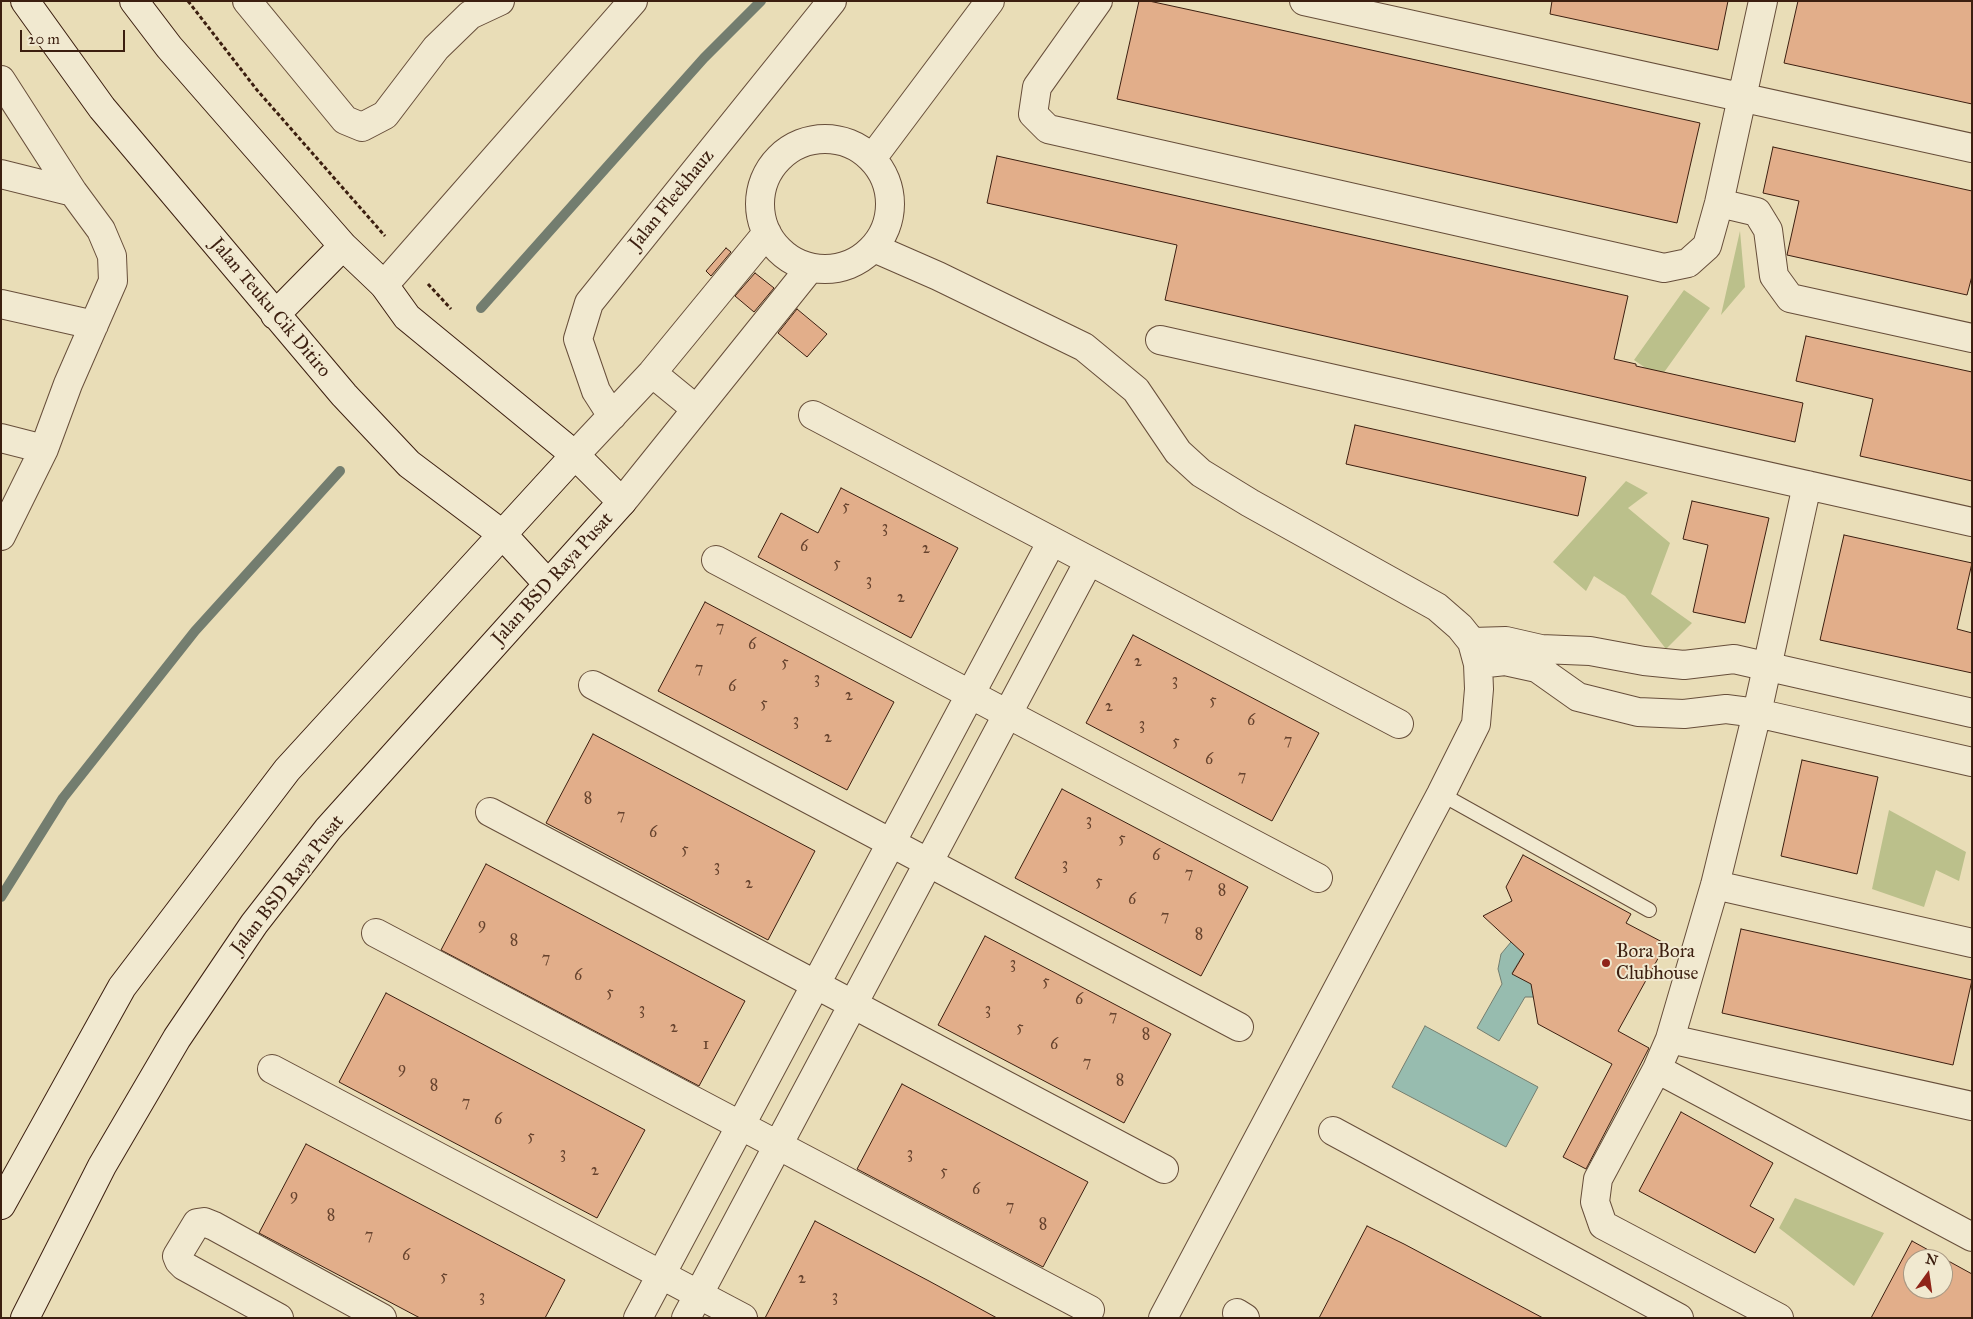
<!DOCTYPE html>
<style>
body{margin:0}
#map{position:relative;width:1973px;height:1319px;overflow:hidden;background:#e9ddb7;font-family:"IM FELL Great Primer",serif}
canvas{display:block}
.frame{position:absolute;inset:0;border:2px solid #3c1f10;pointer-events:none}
.north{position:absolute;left:1903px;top:1249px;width:50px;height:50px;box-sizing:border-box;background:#f1e9d0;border:1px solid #a99883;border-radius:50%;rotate:14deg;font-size:14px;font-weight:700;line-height:20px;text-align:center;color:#3c1f10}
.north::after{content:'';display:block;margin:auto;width:18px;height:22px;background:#8f2418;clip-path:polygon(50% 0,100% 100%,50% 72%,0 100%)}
.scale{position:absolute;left:20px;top:30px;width:105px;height:22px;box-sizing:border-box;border:2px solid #3c1f10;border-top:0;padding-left:6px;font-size:15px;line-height:18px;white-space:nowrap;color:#3c1f10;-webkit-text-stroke:4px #f1e9d0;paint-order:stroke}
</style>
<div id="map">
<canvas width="1973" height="1319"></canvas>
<div class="frame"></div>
<div class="north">N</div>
<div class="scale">20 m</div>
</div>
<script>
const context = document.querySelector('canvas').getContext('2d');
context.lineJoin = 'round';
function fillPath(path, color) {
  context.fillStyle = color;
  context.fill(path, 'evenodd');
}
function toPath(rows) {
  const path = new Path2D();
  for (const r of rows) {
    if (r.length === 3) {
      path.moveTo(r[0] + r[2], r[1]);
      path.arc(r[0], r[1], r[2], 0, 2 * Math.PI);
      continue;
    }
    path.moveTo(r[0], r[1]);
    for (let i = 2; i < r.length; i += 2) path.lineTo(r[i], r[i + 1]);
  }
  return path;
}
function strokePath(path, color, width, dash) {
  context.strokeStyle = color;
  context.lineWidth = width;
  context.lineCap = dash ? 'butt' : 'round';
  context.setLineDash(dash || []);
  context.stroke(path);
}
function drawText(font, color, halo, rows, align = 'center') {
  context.font = font + ' "IM FELL Great Primer",serif';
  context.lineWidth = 4;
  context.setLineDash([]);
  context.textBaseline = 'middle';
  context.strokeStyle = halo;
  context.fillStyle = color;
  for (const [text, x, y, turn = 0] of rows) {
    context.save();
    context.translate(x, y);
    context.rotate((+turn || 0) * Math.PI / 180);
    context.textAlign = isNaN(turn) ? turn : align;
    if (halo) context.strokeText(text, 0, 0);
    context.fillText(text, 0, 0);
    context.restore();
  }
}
const green = toPath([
 [1740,231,1745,287,1721,315],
 [1684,290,1710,308,1660,378,1634,360],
 [1626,481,1648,493,1628,508,1670,543,1651,594,1692,623,1666,649,1625,596,1594,576,1586,591,1553,562],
 [1889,810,1966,852,1959,881,1936,870,1924,907,1872,889],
 [1795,1198,1884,1233,1854,1286,1779,1228]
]);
const water = toPath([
 [1534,937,1512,973,1550,989,1533,997,1525,997,1499,1041,1477,1028,1502,984,1498,969,1501,954,1511,942,1521,938,1534,937],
 [1425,1026,1538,1087,1506,1147,1392,1087,1425,1026]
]);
const stream = toPath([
 [481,308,704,58,761,1],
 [1,897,63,798,195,631,340,471]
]);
const building = toPath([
 [1139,1,1149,1,1209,14,1700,123,1677,223,1117,99,1139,1],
 [1552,1,1728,1,1718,50,1550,14,1552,1],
 [1798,1,1972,1,1972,104,1784,63,1798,1],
 [1773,147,1972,191,1972,276,1967,295,1787,255,1799,201,1763,193,1773,147],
 [997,156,1628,296,1614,359,1636,364,1636,366,1803,403,1795,442,1165,300,1177,245,987,203,997,156],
 [726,248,731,252,711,276,706,271,726,248],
 [755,273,774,288,754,312,735,296,755,273],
 [797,309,827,334,807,357,778,333,797,309],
 [1806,336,1972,372,1972,481,1860,456,1873,399,1796,381,1806,336],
 [1355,425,1586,477,1578,516,1346,464,1355,425],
 [841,488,958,548,911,638,758,557,781,513,818,533,841,488],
 [1692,501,1769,518,1745,623,1693,612,1708,545,1683,539,1692,501],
 [1844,535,1972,563,1957,629,1972,633,1972,673,1820,640,1844,535],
 [705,602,894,702,847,790,658,691,705,602],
 [1133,635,1319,733,1272,821,1086,723,1133,635],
 [593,734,815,851,768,940,546,823,593,734],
 [1802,760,1878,777,1857,874,1781,856,1802,760],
 [1062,789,1248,887,1201,976,1015,878,1062,789],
 [1523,855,1631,914,1626,923,1666,944,1618,1031,1649,1048,1586,1169,1563,1157,1612,1064,1538,1024,1531,984,1512,974,1524,954,1483,916,1512,901,1506,887,1523,855],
 [486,864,745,1001,699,1086,441,950,486,864],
 [1741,929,1972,980,1953,1065,1722,1013,1741,929],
 [985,936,1171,1034,1124,1123,938,1025,985,936],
 [386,993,645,1130,597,1218,339,1082,386,993],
 [902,1084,1088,1182,1043,1267,857,1169,902,1084],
 [1681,1112,1773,1163,1750,1206,1774,1219,1755,1253,1639,1191,1681,1112],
 [306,1144,565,1280,545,1318,420,1318,259,1233,306,1144],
 [815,1221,929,1281,997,1318,765,1318,815,1221],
 [1367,1226,1404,1244,1543,1318,1319,1318,1367,1226],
 [1912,1241,1972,1274,1972,1318,1871,1318,1912,1241],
 [1913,1259,1943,1259,1943,1289,1913,1289,1913,1259]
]);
const path = toPath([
 [188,1,257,90,385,236],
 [428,284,451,309]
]);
const lane = toPath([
 [1441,794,1649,910]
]);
const street = toPath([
 [247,1,345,120,362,127,385,115,436,48,470,15,500,1],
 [1098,1,1037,87,1033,114,1048,129,1664,268,1688,263,1707,246,1719,203,1763,1],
 [1304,1,1972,148],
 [1,80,73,192,101,230,112,256,113,281,68,384,44,449,1,536],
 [825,204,65],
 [873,157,990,1],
 [1,174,73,192],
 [1719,203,1757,212,1768,230,1774,276,1790,298,1972,338],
 [874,248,938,276,1084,347,1136,390,1178,452,1201,473,1250,503,1437,607,1460,627,1472,642,1478,664,1479,689,1476,724,1441,794,1163,1318],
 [384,285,633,1],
 [1,304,94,325],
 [1160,340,1972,522],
 [652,373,696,409],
 [813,415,1399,724],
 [612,416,596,391,578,339,589,303,832,1],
 [1,438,44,449],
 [575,455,652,373,767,233],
 [622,502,810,268],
 [716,560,1318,878],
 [1472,642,1506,641,1541,649,1590,651,1644,661,1684,665,1734,659,1972,713],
 [1478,664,1505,661,1537,668,1578,697,1638,712,1684,714,1726,709,1757,713,1972,762],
 [593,685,1239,1027],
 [490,812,1164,1169],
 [1715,885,1972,943],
 [376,933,1090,1310],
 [1670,1039,1972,1106],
 [272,1069,743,1318],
 [1657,1069,1972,1237],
 [1333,1131,1679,1318],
 [1237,1313,1245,1318],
 [279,1318,184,1266,179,1261,177,1256,197,1223,204,1222,214,1226,382,1318],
 [638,1318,1052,541],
 [686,1318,1089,561],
 [1779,1318,1603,1225,1595,1202,1598,1179,1657,1069,1670,1039,1715,885,1757,713,1807,485]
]);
const secondary = toPath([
 [25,1,102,108,344,395,409,464,502,534,548,584],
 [275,315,343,246],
 [1,1205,122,987,287,770,575,455],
 [25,1318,102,1166,177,1038,254,924,328,829,622,502,575,455,407,317,384,285,343,246,169,47,134,1]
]);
const markers = [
 [1606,963,5,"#8f2418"]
];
const numberNames = [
 ["5",846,507],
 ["3",885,528],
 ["6",804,547],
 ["2",926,549],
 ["5",837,564],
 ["3",869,581],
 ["2",901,598],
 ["7",720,628],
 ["6",752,645],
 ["2",1138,662],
 ["5",785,663],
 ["7",699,669],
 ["3",817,679],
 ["3",1175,681],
 ["6",732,687],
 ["2",849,696],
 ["5",1213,701],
 ["5",764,704],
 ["2",1109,707],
 ["3",796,721],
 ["6",1251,721],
 ["3",1142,725],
 ["2",828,738],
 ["7",1288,741],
 ["5",1176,742],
 ["6",1209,760],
 ["7",1242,777],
 ["8",588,799],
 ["7",621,816],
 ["3",1089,821],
 ["6",653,833],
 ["5",1122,839],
 ["5",685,850],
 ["6",1156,856],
 ["3",1065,865],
 ["3",717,867],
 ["7",1189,874],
 ["5",1099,882],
 ["2",749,884],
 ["8",1222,891],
 ["6",1132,900],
 ["7",1165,917],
 ["9",482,925],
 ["8",1199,935],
 ["8",514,941],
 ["7",546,959],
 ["3",1013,964],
 ["6",578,976],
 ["5",1046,982],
 ["5",610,993],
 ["6",1079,1000],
 ["3",642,1010],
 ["3",988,1010],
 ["7",1113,1017],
 ["2",674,1028],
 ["5",1020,1028],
 ["8",1146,1035],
 ["1",706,1045],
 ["6",1054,1045],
 ["7",1087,1063],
 ["9",402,1069],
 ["8",1120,1081],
 ["8",434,1086],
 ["7",466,1103],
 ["6",498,1120],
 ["5",531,1137],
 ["3",563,1154],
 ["3",910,1154],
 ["2",595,1171],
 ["5",944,1172],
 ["6",976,1190],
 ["9",294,1196],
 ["7",1010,1207],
 ["8",331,1216],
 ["8",1043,1225],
 ["7",369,1236],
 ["6",406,1256],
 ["5",444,1277],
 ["2",802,1279],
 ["3",482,1297],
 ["3",835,1297]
];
const streetNames = [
 ["Jalan Fleekhauz",672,200,-51],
 ["Jalan Teuku Cik Ditiro",270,308,50],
 ["Jalan BSD Raya Pusat",553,579,-48],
 ["Jalan BSD Raya Pusat",288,885,-52]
];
const poiNames = [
 ["Bora Bora",1616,952],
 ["Clubhouse",1616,974]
];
fillPath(green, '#bbc08b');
fillPath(water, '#97bcaf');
strokePath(water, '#737d6f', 1);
strokePath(stream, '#737d6f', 10);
fillPath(building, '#e2ae8a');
strokePath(building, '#3c1f10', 1);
strokePath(lane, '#674e3a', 16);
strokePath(street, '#674e3a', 30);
strokePath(secondary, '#3c1f10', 30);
strokePath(path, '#3c1f10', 3, [4, 2.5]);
strokePath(lane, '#f1e9d0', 14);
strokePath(street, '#f1e9d0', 28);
strokePath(secondary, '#f1e9d0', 28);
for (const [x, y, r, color] of markers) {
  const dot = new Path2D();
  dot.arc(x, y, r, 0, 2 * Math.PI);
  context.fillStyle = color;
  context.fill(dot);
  strokePath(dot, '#f1e9d0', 2);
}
drawText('16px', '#66432e', null, numberNames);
drawText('19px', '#3c1f10', '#f1e9d0', streetNames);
drawText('19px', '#3c1f10', '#f1e9d0', poiNames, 'left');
</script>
